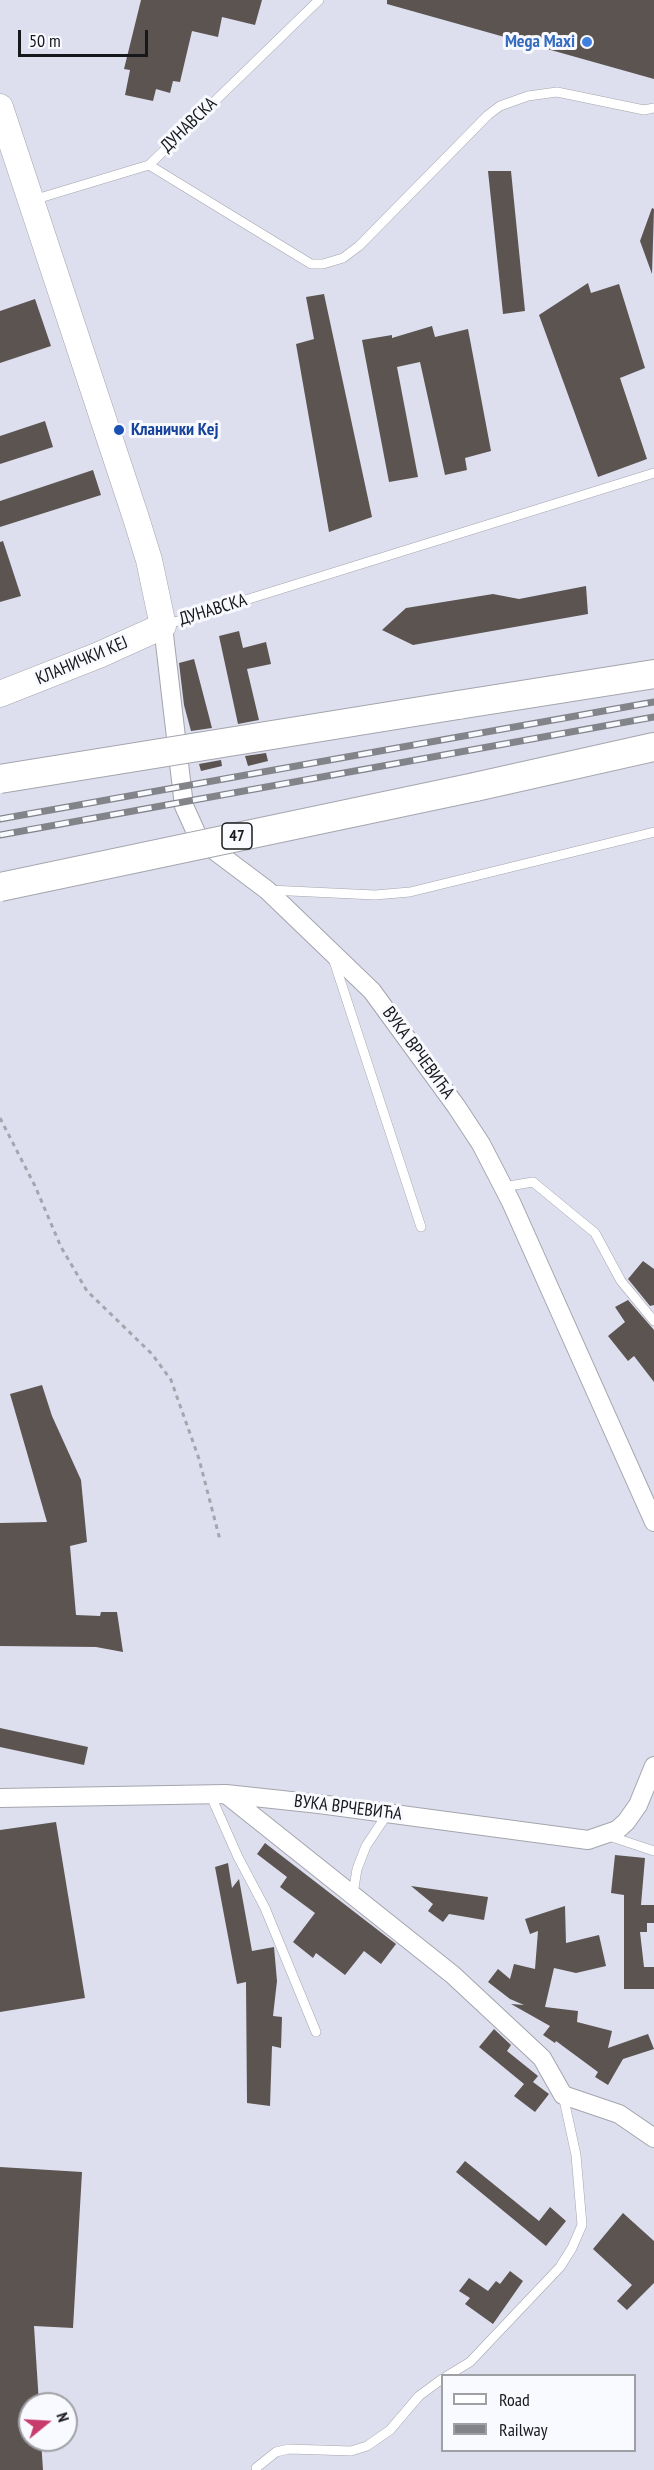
<!DOCTYPE html>
<meta charset="utf-8">
<style>
body{margin:0}
#map{position:relative;width:654px;height:2470px;overflow:hidden;background:#ebecf5;font-family:"PT Sans Narrow",sans-serif}
canvas{display:block}
.legend{position:absolute;left:441px;top:2374px;width:195px;height:78px;box-sizing:border-box;background:#f9faff;border:2px solid #9fa0a4;margin:0;padding:8px 10px;list-style:none;font-size:18px;color:#17181b}
.legend li{display:flex;align-items:center;gap:12px;height:30px}
.legend b{width:30px;border:2px solid #9fa0a4}
.north{position:absolute;left:18px;top:2392px;width:60px;height:60px;box-sizing:border-box;background:#f9faff;border:2px solid #9fa0a4;border-radius:50%;rotate:72deg;font-size:16px;font-weight:700;line-height:24px;text-align:center;color:#17181b}
.north::after{content:'';display:block;margin:auto;width:21px;height:27px;background:#c83c6c;clip-path:polygon(50% 0,100% 100%,50% 72%,0 100%)}
.scale{position:absolute;left:18px;top:30px;width:130px;height:27px;box-sizing:border-box;border:3px solid #17181b;border-top:0;padding-left:8px;font-size:18px;line-height:21px;white-space:nowrap;color:#17181b;-webkit-text-stroke:4px #f9faff;paint-order:stroke}
</style>
<div id="map">
<canvas width="654" height="2470"></canvas>
<ul class="legend">
<li><b style="height:8px;background:#fff"></b>Road</li>
<li><b style="height:8px;background:#83848a"></b>Railway</li>
</ul>
<div class="north">N</div>
<div class="scale">50 m</div>
</div>
<script>
const context = document.querySelector('canvas').getContext('2d');
context.lineJoin = 'round';
function fillPath(path, color) {
  context.fillStyle = color;
  context.fill(path, 'evenodd');
}
function toPath(rows) {
  const path = new Path2D();
  for (const r of rows) {
    path.moveTo(r[0], r[1]);
    for (let i = 2; i < r.length; i += 2) path.lineTo(r[i], r[i + 1]);
  }
  return path;
}
function strokePath(path, color, width, dash) {
  context.strokeStyle = color;
  context.lineWidth = width;
  context.lineCap = dash ? 'butt' : 'round';
  context.setLineDash(dash || []);
  context.stroke(path);
}
function drawText(font, color, halo, rows, align = 'center') {
  context.font = font + ' "PT Sans Narrow",sans-serif';
  context.lineWidth = 6;
  context.setLineDash([]);
  context.textBaseline = 'middle';
  context.strokeStyle = halo;
  context.fillStyle = color;
  for (const [text, x, y, turn = 0] of rows) {
    context.save();
    context.translate(x, y);
    context.rotate((+turn || 0) * Math.PI / 180);
    context.textAlign = isNaN(turn) ? turn : align;
    if (halo) context.strokeText(text, 0, 0);
    context.fillText(text, 0, 0);
    context.restore();
  }
}
const built = toPath([
 [0,0,654,0,654,2470,0,2470],
 [442,2376,634,2376,634,2450,442,2450],
 [30,2404,66,2404,66,2440,30,2440]
]);
const building = toPath([
 [141,0,262,0,255,25,222,17,218,37,192,31,180,82,173,81,170,93,156,89,153,101,125,95,130,70,124,69],
 [387,0,654,0,654,79,387,4],
 [488,171,511,171,525,311,503,314],
 [652,208,654,209,652,274,640,241],
 [588,283,591,293,619,284,645,368,620,378,647,459,598,477,539,315],
 [324,294,372,517,329,532,296,344,314,339,306,297],
 [35,299,51,346,0,363,0,311],
 [432,326,435,337,468,329,491,451,465,458,467,470,445,475,420,362,397,367,418,477,389,482,362,340,392,335,392,338],
 [45,421,53,447,0,464,0,436],
 [93,470,101,495,0,527,0,501],
 [3,541,21,596,0,602,0,542],
 [586,586,588,614,413,645,382,630,406,608,493,594,519,599],
 [239,631,243,648,266,642,271,664,247,669,259,720,238,724,219,636],
 [194,659,212,728,191,731,184,705,179,663],
 [266,753,268,761,248,766,245,756],
 [221,760,222,766,201,771,199,764],
 [643,1261,654,1269,654,1305,650,1306,628,1279],
 [628,1300,654,1330,654,1382,634,1356,628,1361,608,1336,625,1322,615,1307],
 [42,1385,52,1416,81,1480,87,1542,70,1546,76,1615,100,1616,101,1612,117,1612,123,1652,96,1647,0,1646,0,1523,47,1522,10,1394],
 [0,1728,88,1747,84,1765,0,1747],
 [56,1822,85,1998,0,2012,0,1830],
 [265,1843,396,1944,381,1964,364,1951,345,1975,316,1953,313,1958,293,1942,315,1913,280,1887,287,1877,257,1854],
 [615,1855,645,1858,641,1905,654,1905,654,1923,647,1923,647,1932,640,1932,644,1967,654,1967,654,1989,624,1989,624,1895,611,1893],
 [228,1863,232,1888,239,1879,252,1951,274,1947,277,1981,273,2016,282,2017,281,2048,272,2046,270,2106,247,2103,246,1982,237,1984,215,1867],
 [411,1886,488,1897,484,1920,449,1914,443,1922,428,1911,433,1904],
 [565,1906,566,1943,599,1935,606,1966,576,1973,554,1968,545,2007,578,2011,577,2022,612,2031,608,2048,648,2034,654,2049,623,2059,608,2085,595,2077,598,2072,556,2041,555,2043,543,2035,550,2026,511,2004,524,2005,510,1999,488,1982,498,1969,510,1979,514,1964,535,1969,538,1931,530,1934,525,1919],
 [494,2029,511,2045,507,2051,538,2076,533,2082,549,2094,535,2112,514,2096,524,2084,479,2047],
 [465,2161,539,2221,550,2207,566,2221,546,2246,456,2172],
 [0,2167,82,2172,73,2328,34,2326,39,2404,30,2404,30,2440,41,2440,43,2470,0,2470],
 [623,2213,654,2241,654,2283,627,2310,617,2301,632,2285,593,2249],
 [510,2271,523,2281,493,2324,465,2304,470,2298,459,2291,469,2278,488,2291,496,2281,500,2284]
]);
const path = toPath([
 [0,1118,35,1186,61,1247,87,1291,152,1354,171,1380,199,1459,220,1540]
]);
const lane = toPath([
 [149,165,311,264,323,264,343,258,359,246,488,115,500,106,528,96,557,92,644,110,654,108],
 [33,200,149,165,319,0],
 [165,625,654,473],
 [269,890,375,895,410,892,654,832],
 [333,958,421,1227],
 [503,1187,533,1182,595,1233,621,1281,654,1321],
 [210,1794,238,1857,265,1908,316,2032],
 [609,1836,654,1851],
 [353,1894,357,1869,366,1846,388,1813],
 [447,2376,470,2362,560,2267,572,2248,582,2225,576,2155,563,2095],
 [256,2468,276,2452,289,2449,351,2451,367,2446,390,2430,419,2396,442,2379]
]);
const street = toPath([
 [163,626,184,806,199,839,267,890,372,991,456,1106,481,1144,511,1202,654,1522],
 [227,1795,453,1975,542,2058,563,2095,619,2114,654,2138],
 [0,1798,226,1794,319,1804,588,1840,617,1830,626,1822,638,1805,654,1766]
]);
const secondary = toPath([
 [0,107,136,518,149,560,163,626,99,655,0,694]
]);
const primary = toPath([
 [458,705,654,674],
 [475,787,654,747]
]);
const rail = toPath([
 [0,819,654,702],
 [0,835,654,717]
]);
const primaryBridge = toPath([
 [0,779,458,705],
 [0,887,475,787]
]);
const markers = [
 [587,42,6,"#3f7fe0"],
 [119,430,6,"#1a4fb4"]
];
const shields = [
 [237,836,30]
];
const shieldNames = [
 ["47",237,836]
];
const shopNames = [
 ["Mega Maxi",575,42]
];
const streetNames = [
 ["ДУНАВСКА",189,125,-44],
 ["ДУНАВСКА",213,610,-17],
 ["КЛАНИЧКИ КЕЈ",82,661,-23],
 ["ВУКА ВРЧЕВИЋА",418,1053,54],
 ["ВУКА ВРЧЕВИЋА",348,1808,7]
];
const transitNames = [
 ["Кланички Кеј",131,430]
];
fillPath(built, '#dddfef');
fillPath(building, '#5c5451');
strokePath(lane, '#a4a5ad', 10);
strokePath(street, '#a4a5ad', 20);
strokePath(secondary, '#a4a5ad', 27);
strokePath(primary, '#a4a5ad', 30);
strokePath(path, '#a5a6ad', 3, [4.5, 4.5]);
strokePath(lane, '#fff', 9);
strokePath(street, '#fff', 18);
strokePath(secondary, '#fff', 26);
strokePath(primary, '#fff', 28);
strokePath(rail, '#83848a', 7);
strokePath(rail, '#f9faff', 4.5, [14]);
strokePath(primaryBridge, '#a4a5ad', 30, []);
strokePath(primaryBridge, '#fff', 28);
for (const [x, y, r, color] of markers) {
  const dot = new Path2D();
  dot.arc(x, y, r, 0, 2 * Math.PI);
  context.fillStyle = color;
  context.fill(dot);
  strokePath(dot, '#f9faff', 2);
}
for (const [x, y, w] of shields) {
  const box = new Path2D();
  box.roundRect(x - w / 2, y - 13, w, 26, 4.5);
  context.fillStyle = '#f9faff';
  context.fill(box);
  strokePath(box, '#17181b', 1.5);
}
drawText('bold 16px', '#17181b', null, shieldNames);
drawText('bold 18px', '#366cbe', '#f9faff', shopNames, 'right');
drawText('18px', '#17181b', '#f9faff', streetNames);
drawText('bold 18px', '#164399', '#f9faff', transitNames, 'left');
</script>
